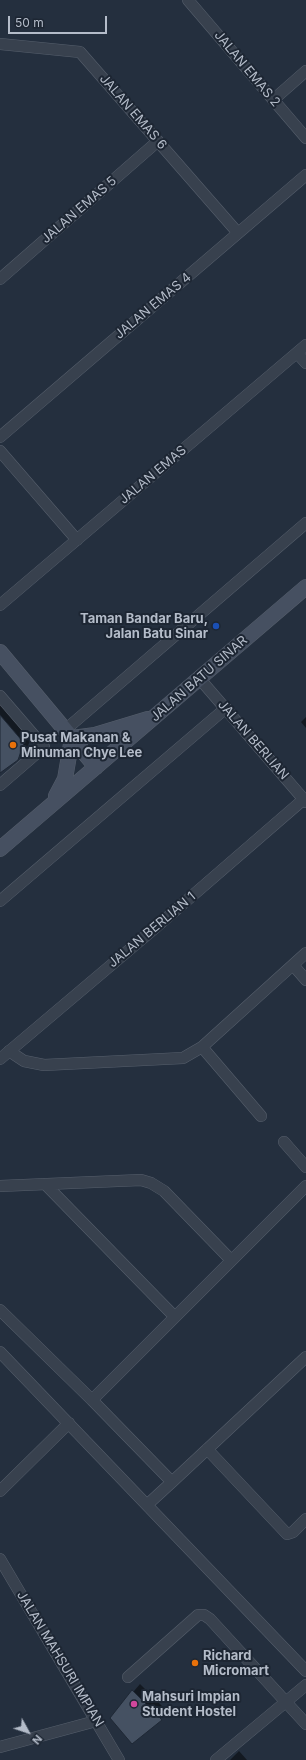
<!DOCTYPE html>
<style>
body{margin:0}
#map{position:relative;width:306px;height:1760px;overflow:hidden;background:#242f3e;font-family:Inter,sans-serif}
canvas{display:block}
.north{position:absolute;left:8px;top:1712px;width:40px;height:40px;-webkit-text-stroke:3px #1d2633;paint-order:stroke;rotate:130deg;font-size:11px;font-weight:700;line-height:16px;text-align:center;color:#b4bcc9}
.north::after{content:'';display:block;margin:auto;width:14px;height:18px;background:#b4bcc9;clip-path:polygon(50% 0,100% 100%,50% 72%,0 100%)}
.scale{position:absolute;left:8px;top:16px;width:99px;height:18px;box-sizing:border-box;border:2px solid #b4bcc9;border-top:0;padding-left:5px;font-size:12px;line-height:14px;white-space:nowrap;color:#b4bcc9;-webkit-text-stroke:3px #1d2633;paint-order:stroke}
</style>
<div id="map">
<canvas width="306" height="1760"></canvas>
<div class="north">N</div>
<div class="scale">50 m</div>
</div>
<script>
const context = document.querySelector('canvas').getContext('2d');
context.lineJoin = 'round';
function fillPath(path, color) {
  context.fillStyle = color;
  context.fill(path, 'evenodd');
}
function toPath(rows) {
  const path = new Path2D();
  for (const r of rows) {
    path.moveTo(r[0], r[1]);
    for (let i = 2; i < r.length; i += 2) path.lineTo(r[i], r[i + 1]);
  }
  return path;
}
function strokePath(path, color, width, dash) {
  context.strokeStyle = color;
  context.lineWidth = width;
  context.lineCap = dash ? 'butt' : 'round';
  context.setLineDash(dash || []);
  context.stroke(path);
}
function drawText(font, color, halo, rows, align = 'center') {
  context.font = font + ' Inter,sans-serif';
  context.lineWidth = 4;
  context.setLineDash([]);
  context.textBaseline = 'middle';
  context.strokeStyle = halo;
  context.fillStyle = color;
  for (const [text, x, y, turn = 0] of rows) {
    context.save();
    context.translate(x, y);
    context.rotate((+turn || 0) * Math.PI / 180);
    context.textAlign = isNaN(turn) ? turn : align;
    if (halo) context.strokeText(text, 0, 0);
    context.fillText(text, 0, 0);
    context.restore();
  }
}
const shadow = toPath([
 [0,696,33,734,26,750,0,772],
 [306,717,306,728,301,722],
 [140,1684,168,1712,132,1743,111,1718],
 [239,1751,247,1760,230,1760]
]);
const building = toPath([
 [0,715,24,743,18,760,0,773,0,715],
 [132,1690,162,1720,132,1744,110,1718,132,1690]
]);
const street = toPath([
 [188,0,306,138],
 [0,44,80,52,238,233],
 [273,100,306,71],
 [0,279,158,141],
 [297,353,306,363],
 [0,437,306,175],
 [0,451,77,540],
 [0,605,306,345],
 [199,678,306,802],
 [0,696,44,747,0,785],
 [65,730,306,523],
 [0,901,226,708],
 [293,965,306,980],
 [202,1047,261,1116],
 [9,1051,24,1061,44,1065,183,1058,202,1047,306,953],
 [0,1059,155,928,304,799],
 [284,1142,306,1167],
 [46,1185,174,1316],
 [0,1186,141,1180,151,1183,164,1191,231,1260],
 [0,1310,92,1400,172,1482,306,1357],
 [0,1352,306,1671],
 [92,1400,306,1186],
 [207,1449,287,1534,293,1532,306,1519],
 [0,1491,69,1423],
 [148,1504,172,1482],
 [0,1559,119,1760],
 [128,1677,198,1615,204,1615,210,1619,306,1724],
 [0,1747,96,1721],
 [216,1760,306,1685]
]);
const secondary = toPath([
 [0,652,96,767],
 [72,738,95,735,148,719],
 [56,796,65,779,72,738],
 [0,849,306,587]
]);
const markers = [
 [216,626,4,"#1a4fb4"],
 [13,745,4,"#e8710a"],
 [195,1663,4,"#e8710a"],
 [134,1704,4,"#d1479c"]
];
const streetNames = [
 ["JALAN EMAS 2",247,69,50],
 ["JALAN EMAS 6",133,112,49],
 ["JALAN EMAS 5",79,210,-41],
 ["JALAN EMAS 4",153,306,-40],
 ["JALAN EMAS",153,475,-40],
 ["JALAN BATU SINAR",199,679,-41],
 ["JALAN BERLIAN",253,740,49],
 ["JALAN BERLIAN 1",152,930,-40],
 ["JALAN MAHSURI IMPIAN",60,1659,59]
];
const poiNames = [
 ["Taman Bandar Baru,",208,619,"right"],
 ["Jalan Batu Sinar",208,634,"right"],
 ["Pusat Makanan &",21,738],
 ["Minuman Chye Lee",21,753],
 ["Richard",203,1656],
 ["Micromart",203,1671],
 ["Mahsuri Impian",142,1697],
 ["Student Hostel",142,1712]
];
fillPath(shadow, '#0007');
fillPath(building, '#455162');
strokePath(building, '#1f2835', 1);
strokePath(street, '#565f6c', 12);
strokePath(secondary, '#565f6c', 16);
strokePath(street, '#38414e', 11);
strokePath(secondary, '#465061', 15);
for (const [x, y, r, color] of markers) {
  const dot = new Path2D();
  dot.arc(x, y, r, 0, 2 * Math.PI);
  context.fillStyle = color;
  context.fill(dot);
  strokePath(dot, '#1d2633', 1.5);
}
drawText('13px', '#b4bcc9', '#1d2633', streetNames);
drawText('bold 13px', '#b4bcc9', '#1d2633', poiNames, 'left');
</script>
